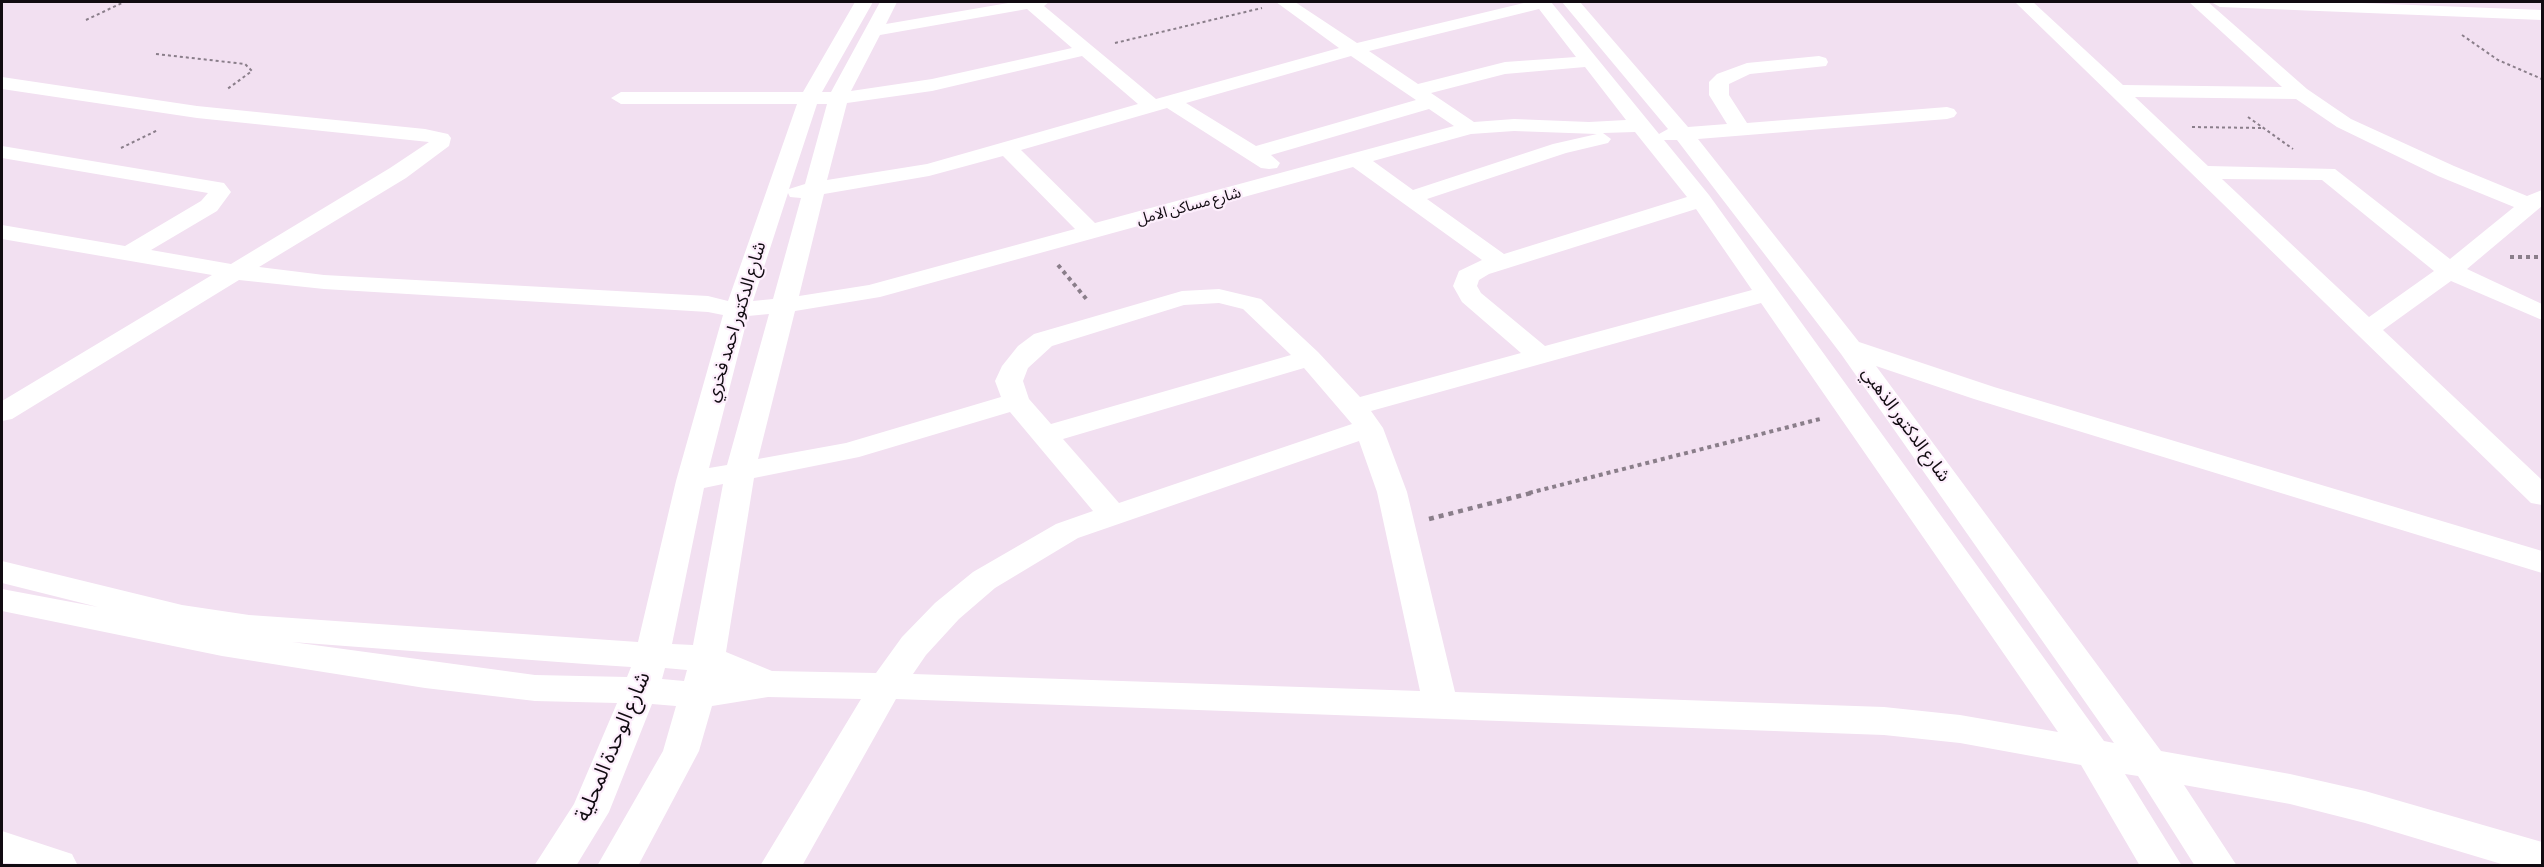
<!DOCTYPE html>
<meta charset="utf-8">
<style>
body{margin:0}
#map{position:relative;width:2544px;height:867px;overflow:hidden;background:#f2e0f1;font-family:"Sofia Sans Condensed",sans-serif}
canvas{display:block}
.frame{position:absolute;inset:0;border:3px solid #110b11;pointer-events:none}
</style>
<div id="map">
<canvas width="2544" height="867"></canvas>
<div class="frame"></div>
</div>
<script>
const context = document.querySelector('canvas').getContext('2d');
context.lineJoin = 'round';
function toPath(rows) {
  const path = new Path2D();
  for (const r of rows) {
    path.moveTo(r[0], r[1]);
    for (let i = 2; i < r.length; i += 2) path.lineTo(r[i], r[i + 1]);
  }
  return path;
}
function strokePath(path, color, width, dash) {
  context.strokeStyle = color;
  context.lineWidth = width;
  context.lineCap = dash ? 'butt' : 'round';
  context.setLineDash(dash || []);
  context.stroke(path);
}
function fillPath(path, color) {
  context.fillStyle = color;
  context.fill(path, 'evenodd');
}
function drawText(font, color, halo, rows, align = 'center') {
  context.font = font + ' "Sofia Sans Condensed","Noto Sans Arabic",sans-serif';
  context.lineWidth = 4.5;
  context.setLineDash([]);
  context.textBaseline = 'middle';
  context.strokeStyle = halo;
  context.fillStyle = color;
  for (const [text, x, y, turn = 0] of rows) {
    context.save();
    context.translate(x, y);
    context.rotate((+turn || 0) * Math.PI / 180);
    context.textAlign = isNaN(turn) ? turn : align;
    if (halo) context.strokeText(text, 0, 0);
    context.fillText(text, 0, 0);
    context.restore();
  }
}
const pathFar2 = toPath([
 [86,20,124,2],
 [2462,35,2498,60,2542,79],
 [1115,43,1262,8],
 [156,54,245,64,252,71,226,90],
 [2248,117,2293,149],
 [2192,127,2262,128],
 [121,148,158,130]
]);
const pathFar1 = toPath([
 [2510,257,2542,257],
 [1058,265,1088,301],
 [1529,493,1820,419]
]);
const path = toPath([
 [1429,519,1535,492]
]);
const minor = toPath([
 [855,2,873,2,822,92,831,92,880,2,897,2,886,24,1014,2,1049,2,1044,6,1156,99,1339,48,1276,2,1295,2,1357,43,1528,2,1551,2,1659,134,1668,129,1562,2,1580,2,1688,127,1727,124,1709,95,1709,82,1717,74,1747,63,1819,56,1826,58,1828,62,1826,66,1750,74,1729,84,1729,95,1747,123,1947,107,1954,109,1957,113,1954,117,1947,119,1698,139,1859,342,1994,387,2542,551,2542,573,1974,399,1876,366,2161,751,2290,774,2365,791,2542,842,2542,866,2508,866,2365,823,2290,804,2184,785,2237,866,2195,866,2138,776,2125,774,2182,866,2140,866,2081,765,1960,743,1884,735,896,699,802,866,760,866,861,699,768,697,712,706,699,751,638,866,597,866,663,751,676,706,652,704,609,812,576,866,534,866,574,804,617,703,535,701,425,688,222,656,2,611,2,589,98,607,2,583,2,561,182,605,249,615,638,642,676,481,723,315,708,312,324,289,239,280,12,419,2,421,2,401,212,275,2,239,2,225,125,246,201,201,208,193,2,158,2,146,224,183,231,192,217,211,151,250,231,264,390,168,429,142,197,118,2,89,2,77,197,106,425,129,448,134,451,138,449,146,406,178,259,267,324,275,708,296,728,301,797,104,621,104,611,98,621,92,803,92,855,2],
 [1027,9,1072,48,932,79,851,91,880,35,1027,9],
 [1539,9,1576,57,1505,62,1418,84,1369,51,1539,9],
 [1082,56,1138,104,927,164,827,180,847,103,932,91,1082,56],
 [1351,56,1416,100,1256,146,1186,103,1351,56],
 [1585,67,1626,120,1589,122,1514,119,1474,122,1431,93,1505,74,1585,67],
 [817,104,827,104,805,184,789,189,817,104],
 [1167,108,1261,168,1269,169,1277,168,1280,163,1271,155,1429,109,1454,126,1095,223,1021,150,1167,108],
 [1514,131,1597,134,1553,144,1413,190,1373,161,1471,134,1514,131],
 [1635,132,1687,197,1504,254,1427,199,1566,153,1608,143,1611,139,1603,133,1635,132],
 [1664,140,1677,140,1841,354,2114,743,2104,741,1709,195,1664,140],
 [1003,156,1075,229,869,285,799,296,824,194,929,176,1003,156],
 [1353,167,1482,260,1459,271,1453,286,1462,302,1521,353,1360,397,1318,352,1261,299,1219,289,1182,291,1034,334,1018,346,1002,366,995,381,1001,397,846,443,758,459,795,311,880,297,1353,167],
 [788,193,790,197,801,198,773,299,753,301,788,193],
 [1696,209,1752,290,1545,346,1481,293,1477,286,1479,280,1489,274,1696,209],
 [1219,303,1243,309,1291,355,1051,424,1029,399,1023,381,1028,368,1052,346,1184,305,1219,303],
 [1761,303,2058,732,1960,715,1884,707,1455,692,1407,492,1383,428,1371,411,1761,303],
 [769,314,727,465,709,468,748,316,769,314],
 [1304,368,1352,424,1119,503,1063,439,1304,368],
 [1010,412,1093,511,1056,524,973,572,935,603,902,637,876,673,772,671,726,652,754,478,859,457,1010,412],
 [1359,441,1377,492,1420,691,913,674,926,655,959,619,995,588,1078,538,1359,441],
 [723,484,693,645,672,644,704,488,723,484],
 [292,642,585,664,631,667,627,677,535,675,292,642],
 [665,668,687,670,684,681,662,679,665,668],
 [2015,2,2033,2,2123,85,2282,87,2189,2,2208,2,2307,89,2351,119,2454,166,2527,196,2542,190,2542,206,2467,269,2542,304,2542,320,2451,281,2383,330,2542,480,2542,505,2531,503,2015,2],
 [2135,97,2296,99,2337,127,2438,176,2514,207,2450,259,2335,169,2208,166,2135,97],
 [2222,179,2322,180,2434,271,2369,317,2222,179],
 [2211,2,2335,2,2542,10,2542,20,2220,7,2211,2],
 [2,831,72,854,78,866,2,863,2,831]
]);
const farStreetnames = [
 ["شارع مساكن الامل",1189,207,-15]
];
const streetNames = [
 ["شارع الدكتور احمد فخري",737,322,-73],
 ["شارع الدكتور الذهبي",1905,425,54]
];
const nearStreetnames = [
 ["شارع الوحدة المحلية",614,747,-67]
];
strokePath(pathFar2, '#8a7e8a', 2, [3, 3]);
strokePath(pathFar1, '#8a7e8a', 4, [4, 4]);
strokePath(path, '#8a7e8a', 4.5, [5, 5]);
fillPath(minor, '#fff');
drawText('15px', '#110b11', '#fdeefc', farStreetnames);
drawText('18px', '#110b11', '#fdeefc', streetNames);
drawText('21px', '#110b11', '#fdeefc', nearStreetnames);
</script>
